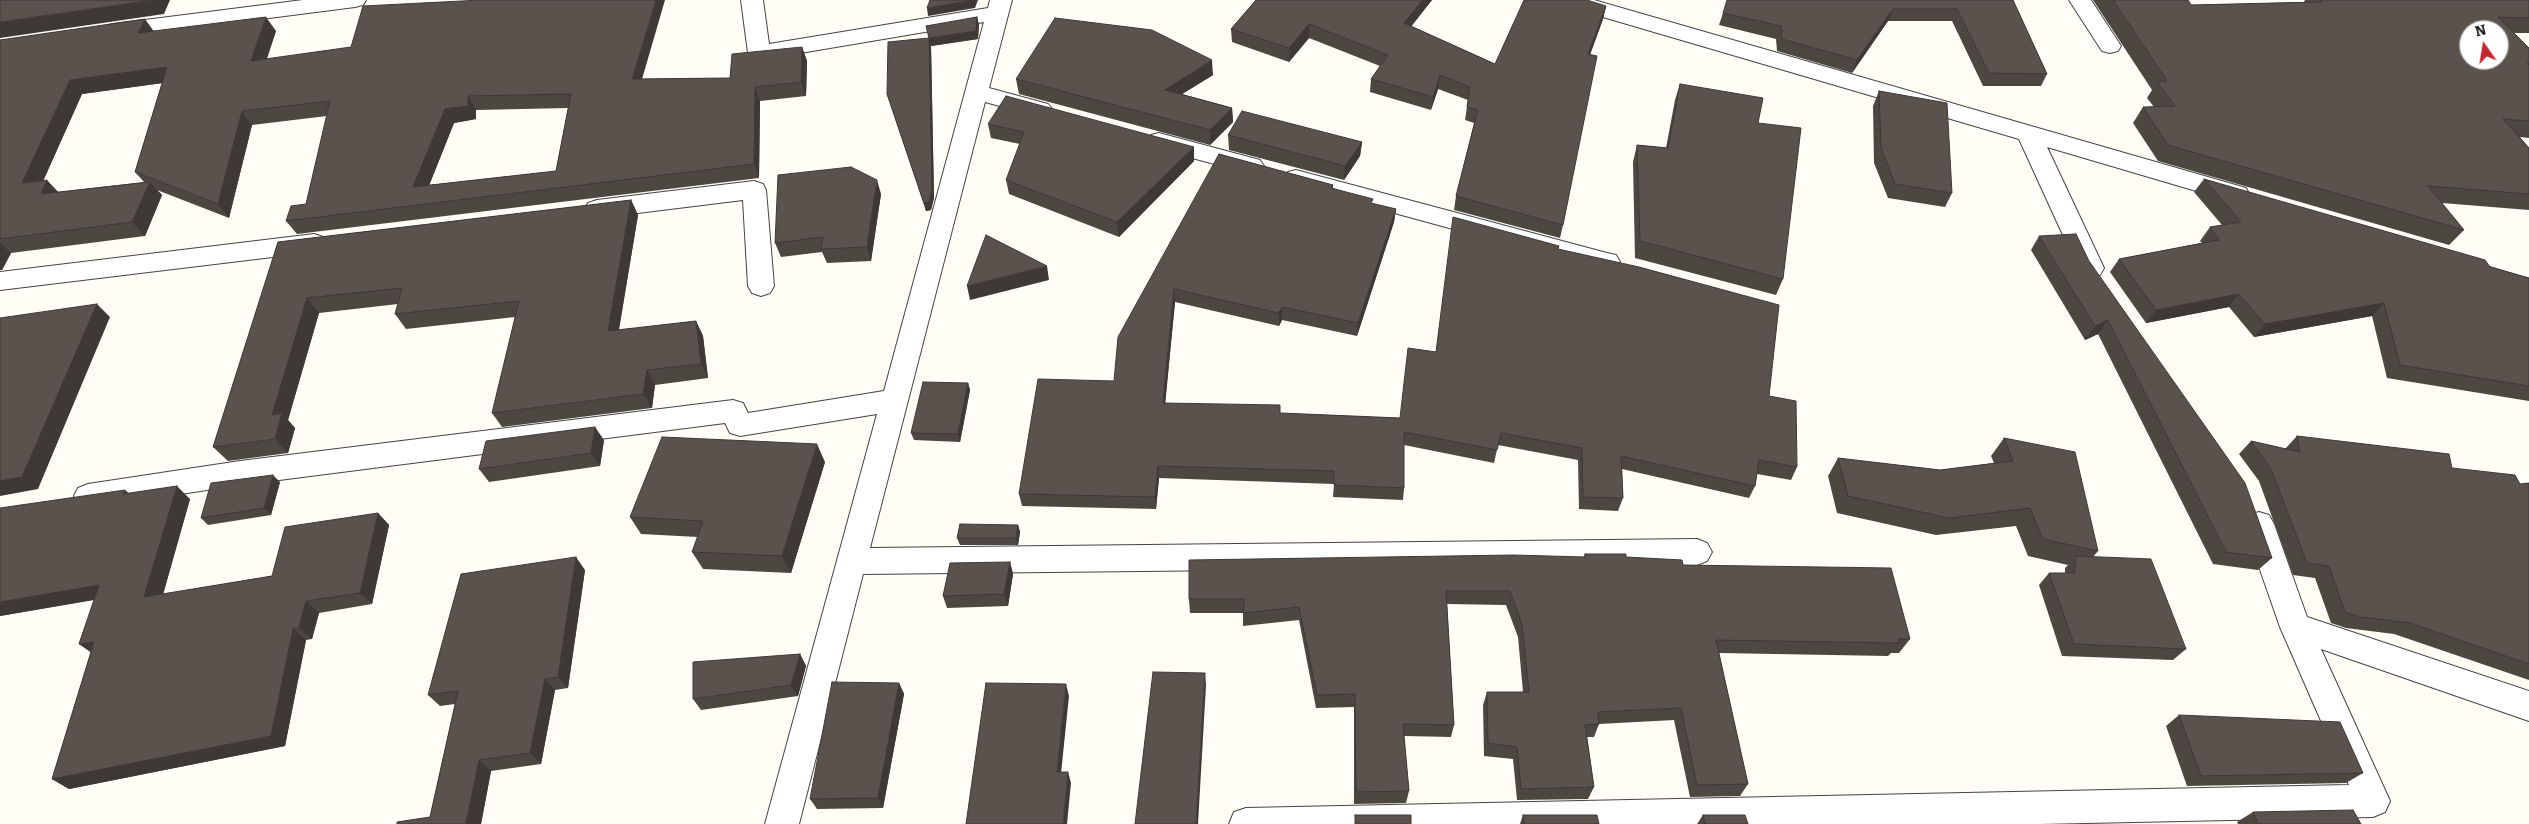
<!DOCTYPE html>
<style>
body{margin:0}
#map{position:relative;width:2529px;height:824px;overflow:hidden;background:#fffdf5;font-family:Bitter,serif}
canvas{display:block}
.north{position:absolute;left:2459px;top:20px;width:50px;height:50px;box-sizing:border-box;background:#fff;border:1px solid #a0a0a0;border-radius:50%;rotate:347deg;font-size:14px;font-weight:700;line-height:20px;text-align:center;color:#111}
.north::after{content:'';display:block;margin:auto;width:18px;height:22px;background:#c4262e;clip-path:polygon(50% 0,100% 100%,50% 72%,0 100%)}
</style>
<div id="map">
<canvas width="2529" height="824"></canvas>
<div class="north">N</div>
</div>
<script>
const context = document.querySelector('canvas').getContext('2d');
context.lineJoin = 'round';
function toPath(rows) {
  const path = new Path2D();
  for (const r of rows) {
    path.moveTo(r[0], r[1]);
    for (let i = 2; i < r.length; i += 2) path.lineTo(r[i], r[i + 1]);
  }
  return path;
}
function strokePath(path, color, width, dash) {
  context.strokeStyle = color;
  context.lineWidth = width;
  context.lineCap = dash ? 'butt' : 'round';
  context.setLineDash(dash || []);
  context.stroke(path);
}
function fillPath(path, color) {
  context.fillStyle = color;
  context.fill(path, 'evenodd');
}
const minor = toPath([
 [303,0,366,0,363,5,355,7,113,38,105,36,102,31,105,26,113,24,303,0],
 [741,0,763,0,769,44,988,8,990,0,1012,0,989,88,1048,104,1052,109,1048,114,1040,117,985,102,870,548,1697,539,1707,543,1712,552,1707,561,1697,565,863,574,799,824,765,824,877,414,740,436,730,433,725,423,240,485,88,508,78,504,74,496,78,488,88,484,240,461,733,400,743,403,748,413,884,391,984,22,759,60,751,58,748,53,741,0],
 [1559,0,1594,0,2246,188,2249,194,2246,200,2237,203,2047,147,2104,268,2100,275,2091,277,2082,275,2078,268,2019,139,1562,5,1559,0],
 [2069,0,2091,0,2121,46,2118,51,2110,53,2102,51,2069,0],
 [1159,133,1260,160,1264,166,1260,172,1252,174,1151,147,1147,141,1151,135,1159,133],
 [1296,170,1607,253,1616,255,1620,262,1616,269,1607,271,1288,184,1284,178,1288,172,1296,170],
 [754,181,763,184,766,190,774,286,770,293,761,296,752,293,748,286,743,200,597,218,588,215,585,209,588,203,597,200,754,181],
 [314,234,323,237,326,243,323,249,314,252,0,290,0,272,314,234],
 [2259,512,2269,515,2274,524,2307,617,2529,691,2529,721,2321,649,2390,801,2385,812,2373,817,2039,824,1229,824,1234,812,1246,808,2349,785,2280,627,2244,524,2249,515,2259,512]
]);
const wall = toPath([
 [1256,0,1432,0,1411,26,1495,64,1606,6,1603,19,1590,55,1563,225,1560,238,1454,210,1456,196,1474,123,1465,120,1468,100,1438,89,1431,110,1370,92,1371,79,1380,66,1309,38,1289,62,1232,42,1231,29],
 [2013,0,2047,74,2041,86,1983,86,1952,21,1888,21,1852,73,1777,51,1776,39,1719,25,1723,13],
 [2093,0,2188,0,2191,5,2304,2,2305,0,2529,0,2529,33,2514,33,2529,48,2529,138,2520,137,2529,148,2529,210,2442,203,2464,230,2449,245,2158,161,2133,123,2143,107,2154,107,2147,98,2152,90],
 [977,17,979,25,978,39,931,46,934,198,931,210,926,211,887,94,929,38],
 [154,31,276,31,267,59,642,79,730,78,802,47,807,61,806,96,760,101,759,178,297,234,286,221,306,204,327,116,252,125,229,218,157,190,162,195,145,236,11,253,2,270,0,270,0,40],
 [162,83,135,172,144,182,58,192,43,181,82,94],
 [568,108,556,171,429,185,454,123,476,119,476,110],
 [1213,75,1182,94,1232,108,1233,122,1210,145,1019,94,1016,79],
 [1680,84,1758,123,1783,279,1776,295,1635,258,1633,162,1637,145,1666,148,1675,100],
 [1879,91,1952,193,1945,207,1888,198,1874,163,1873,106],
 [988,124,1194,161,1119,237,1009,194,1006,180,1020,144,991,138],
 [1228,135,1362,142,1360,156,1344,180,1229,150],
 [1219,154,1333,185,1333,188,1373,204,1396,209,1394,222,1357,336,1282,320,1279,326,1175,302,1165,403,1280,413,1400,418,1436,351,1558,249,1769,396,1797,467,1791,480,1757,474,1755,486,1749,498,1622,469,1623,498,1618,511,1579,509,1578,460,1498,445,1494,463,1404,445,1404,488,1403,500,1333,497,1334,484,1159,478,1156,509,1022,506,1019,494,1114,381],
 [2204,179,2529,278,2529,401,2387,378,2372,316,2254,337,2229,307,2146,323,2110,272,2119,259,2202,243,2200,241,2210,227,2222,225,2194,192],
 [881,194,871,261,827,263,822,252,781,257,775,243],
 [631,200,638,215,619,330,696,321,703,336,708,378,655,385,652,408,502,427,492,413,515,317,406,329,395,314,398,304,319,313,288,420,295,428,288,453,228,461,213,447,278,242],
 [2039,236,2089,261,2272,558,2258,570,2213,564,2098,334,2085,340,2031,250],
 [968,383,970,390,960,442,914,440,911,433],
 [2297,436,2452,468,2520,484,2529,483,2529,680,2394,634,2346,628,2331,623,2315,578,2293,575,2259,481,2239,454,2251,441,2285,449],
 [2004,438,2098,551,2093,557,2186,649,2173,660,2062,656,2039,585,2049,573,2065,573,2065,568,2068,565,2028,556,2016,526,1936,535,1837,513,1828,476,1838,458,1940,470,1994,463,1991,456],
 [604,440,600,466,489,482,479,469],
 [825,462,791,573,703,569,692,552,698,537,641,534,630,517],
 [280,482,271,515,208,525,201,518],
 [129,493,190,499,163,594,272,576,378,513,389,525,372,604,319,613,312,639,306,640,285,746,69,789,52,779,91,652,79,644,94,600,0,616],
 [1018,525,1020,532,1018,545,960,545,957,538],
 [1585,554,1626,557,1683,565,1910,639,1899,653,1891,653,1888,656,1719,653,1748,784,1740,796,1690,797,1674,720,1599,724,1594,737,1587,737,1594,787,1588,799,1517,800,1513,759,1484,756,1483,705,1487,692,1523,692,1518,637,1506,605,1447,604,1454,725,1451,737,1404,736,1409,791,1406,803,1354,804,1354,707,1316,708,1299,620,1243,626,1243,613,1190,613,1189,599,1584,557],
 [1010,562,1013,574,1008,606,947,608,943,596],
 [585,570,568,688,555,690,541,764,491,771,481,824,397,824,430,817,455,704,440,706,428,695],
 [800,654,806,666,798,696,701,710,693,699],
 [899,683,904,694,883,808,817,809,810,799],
 [2179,715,2363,773,2346,783,2187,786,2166,726],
 [2253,812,2361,824,2238,824,2237,822],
 [1523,815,1599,824,1520,824],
 [1703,815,1748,824,1697,824]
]);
const shadedWall = toPath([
 [153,0,170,0,164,14,0,38,0,22],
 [656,0,665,0,638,93,632,79],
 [974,0,978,0,975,8,928,16,927,8],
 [1423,0,1432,0,1403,37,1404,23],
 [1606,6,1603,19,1585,68,1588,54],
 [1893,9,1888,21,1852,73,1857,60],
 [266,17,276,31,261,74,251,61],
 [977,17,979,25,978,39,931,46,934,198,931,210,926,211,924,203,929,38],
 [145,19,155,33,138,33],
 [1309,24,1309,38,1289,62,1289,48],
 [802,47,807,61,806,96,801,82],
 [1212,60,1213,75,1166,104,1165,90],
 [167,67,178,81,82,94,36,197,22,183,70,80],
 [1440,75,1438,89,1431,110,1433,97],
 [755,87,760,101,759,178,754,164],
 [468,96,476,110,476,119,454,123,423,201,413,187,445,109],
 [1232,108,1233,122,1210,145,1210,130],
 [242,111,252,125,229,218,218,204],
 [1362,142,1360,156,1344,180,1345,166],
 [1194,147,1194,161,1119,237,1117,222],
 [47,180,60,194,41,194],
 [877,180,881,194,871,261,867,247],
 [150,182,162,195,145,236,132,222],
 [631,200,638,215,616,346,608,331],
 [1396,209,1394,222,1357,336,1358,323],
 [0,243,11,253,2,270,0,270],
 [1047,266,1049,280,970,300,967,286],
 [1174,289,1175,302,1164,416,1163,403],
 [2239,294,2229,307,2146,323,2156,310],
 [307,298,319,313,288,420,295,428,288,453,275,439,272,415],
 [2384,303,2372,316,2254,337,2265,324],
 [97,304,110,317,38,489,0,496,0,481],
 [1282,307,1282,320,1279,326,1279,313],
 [2108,320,2098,334,2085,340,2095,326],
 [696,321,703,336,708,378,701,364],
 [647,370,655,385,652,408,643,394],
 [968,383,970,390,960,442,958,434],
 [595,427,604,440,600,466,591,453],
 [817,444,825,462,791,573,782,556],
 [1158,466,1159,478,1156,509,1155,497],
 [273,475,280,482,271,515,264,508],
 [177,486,190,499,159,609,144,597],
 [125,490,139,502,123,494],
 [378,513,389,525,372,604,360,593],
 [1018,525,1020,532,1018,545,1016,538],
 [576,557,585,570,568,688,558,677],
 [1010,562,1013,574,1008,606,1004,594],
 [99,585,115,596,0,616,0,602],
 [306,601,319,613,312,639,299,628],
 [293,629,306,640,285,746,69,789,52,779],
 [94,642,95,655,79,644],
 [800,654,806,666,798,696,791,685],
 [1205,673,1206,685,1198,824,1196,824],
 [545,679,555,690,541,764,530,753],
 [899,683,904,694,883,808,878,798],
 [1066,684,1069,696,1060,783,1057,772],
 [479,760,491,771,481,824,466,824],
 [1068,772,1071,783,1067,824,1063,824]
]);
const building = toPath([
 [0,0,153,0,0,22,0,0],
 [481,0,656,0,632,79,730,78,732,54,802,47,801,82,755,87,754,164,286,221,291,206,306,204,330,101,242,111,218,204,135,172,167,67,70,80,22,183,47,180,41,194,150,182,132,222,0,239,0,40,145,19,138,33,266,17,251,61,351,47,363,6,481,0],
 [571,94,556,171,413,187,445,109,468,106,468,96,571,94],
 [930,0,974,0,927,8,930,0],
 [1256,0,1423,0,1404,23,1495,64,1524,0,1587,0,1606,6,1588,54,1597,56,1563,225,1456,196,1478,110,1467,107,1470,87,1440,75,1433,97,1371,79,1388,55,1309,24,1289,48,1231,29,1256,0],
 [1727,0,2013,0,2047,74,1989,73,1957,9,1893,9,1857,60,1782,39,1781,26,1723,13,1727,0],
 [2113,0,2188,0,2191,5,2321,2,2320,0,2529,0,2529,18,2498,17,2529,48,2529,63,2527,63,2529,65,2529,121,2503,119,2529,148,2529,194,2428,186,2464,230,2168,145,2143,107,2175,106,2157,82,2167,81,2113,0],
 [2469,30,2499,30,2499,60,2469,60,2469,30],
 [977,17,976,31,929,38,926,26,977,17],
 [1055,18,1152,30,1212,60,1165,90,1232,108,1210,130,1016,79,1055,18],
 [929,38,932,190,929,202,924,203,887,94,888,42,929,38],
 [1680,84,1763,98,1758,123,1801,128,1783,279,1640,241,1637,145,1668,148,1680,84],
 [1879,91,1947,103,1952,193,1895,184,1881,148,1879,91],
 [1006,96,1194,147,1117,222,1006,180,1024,132,988,124,1006,96],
 [1242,111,1362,142,1345,166,1228,135,1242,111],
 [1219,154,1333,185,1331,188,1373,199,1371,203,1396,209,1358,323,1282,307,1279,313,1174,289,1163,403,1280,405,1280,413,1400,418,1408,348,1436,352,1453,217,1559,246,1558,249,1639,267,1779,305,1769,396,1796,401,1797,467,1759,460,1755,486,1621,456,1623,498,1583,497,1582,448,1501,433,1497,450,1404,432,1404,488,1334,485,1334,471,1158,466,1155,497,1019,494,1038,379,1114,381,1118,337,1219,154],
 [851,167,877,180,867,247,821,249,823,237,775,243,778,175,851,167],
 [2204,179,2485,260,2490,267,2529,278,2529,386,2400,365,2384,303,2265,324,2239,294,2156,310,2119,259,2219,240,2210,227,2241,222,2204,179],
 [631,200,608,331,696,321,701,364,647,370,643,394,492,413,519,301,395,314,402,288,307,298,272,415,282,413,275,439,213,447,278,242,631,200],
 [2076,234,2089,261,2245,483,2272,558,2226,552,2108,320,2095,326,2039,236,2076,234],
 [986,235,1047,266,967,286,986,235],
 [97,304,22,477,0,481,0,318,97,304],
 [923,382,968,383,958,434,911,433,923,382],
 [595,427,591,453,479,469,486,441,595,427],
 [2297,436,2449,454,2452,468,2515,475,2520,484,2529,483,2529,664,2410,623,2361,617,2345,612,2329,566,2307,563,2271,469,2251,441,2300,452,2297,436],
 [662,437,817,444,782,556,692,552,703,521,630,517,662,437],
 [2004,438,2075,452,2098,551,2043,539,2030,508,1949,518,1848,496,1838,458,1940,470,2013,461,2004,438],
 [273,475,264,508,201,518,211,483,273,475],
 [177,486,144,597,272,576,285,527,378,513,360,593,306,601,299,628,293,629,271,736,52,779,94,642,79,644,99,585,0,602,0,508,125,490,123,494,177,486],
 [960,524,1018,525,1016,538,957,538,960,524],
 [1585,554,1626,554,1626,557,1682,560,1683,565,1891,568,1910,639,1898,639,1899,643,1716,640,1748,784,1697,785,1681,708,1598,712,1599,724,1585,725,1594,787,1521,789,1517,747,1488,743,1487,692,1529,692,1522,624,1510,591,1446,591,1454,725,1403,724,1409,791,1356,792,1355,694,1317,695,1299,607,1243,613,1244,599,1189,599,1189,560,1513,555,1585,557,1585,554],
 [2076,556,2151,559,2186,649,2074,644,2049,573,2074,573,2076,556],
 [576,557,558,677,545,679,530,753,479,760,466,824,397,824,397,822,430,817,458,691,428,695,461,574,576,557],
 [1010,562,1004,594,943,596,950,563,1010,562],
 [800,654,791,685,693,699,693,662,800,654],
 [1153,672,1205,673,1196,824,1135,824,1153,672],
 [832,682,899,683,878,798,810,799,832,682],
 [986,683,1066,684,1057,772,1068,772,1063,824,966,824,986,683],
 [2179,715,2340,722,2363,773,2201,776,2179,715],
 [2353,810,2361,824,2258,824,2253,812,2353,810],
 [1355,815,1411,815,1411,824,1355,824,1355,815],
 [1523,815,1597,815,1599,824,1524,824,1523,815],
 [1703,815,1745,815,1748,824,1705,824,1703,815]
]);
strokePath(minor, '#444', 2);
fillPath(minor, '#fff');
fillPath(wall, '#4d4742');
fillPath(shadedWall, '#3f3936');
fillPath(building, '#5a524d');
strokePath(building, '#3f3936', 1);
</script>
